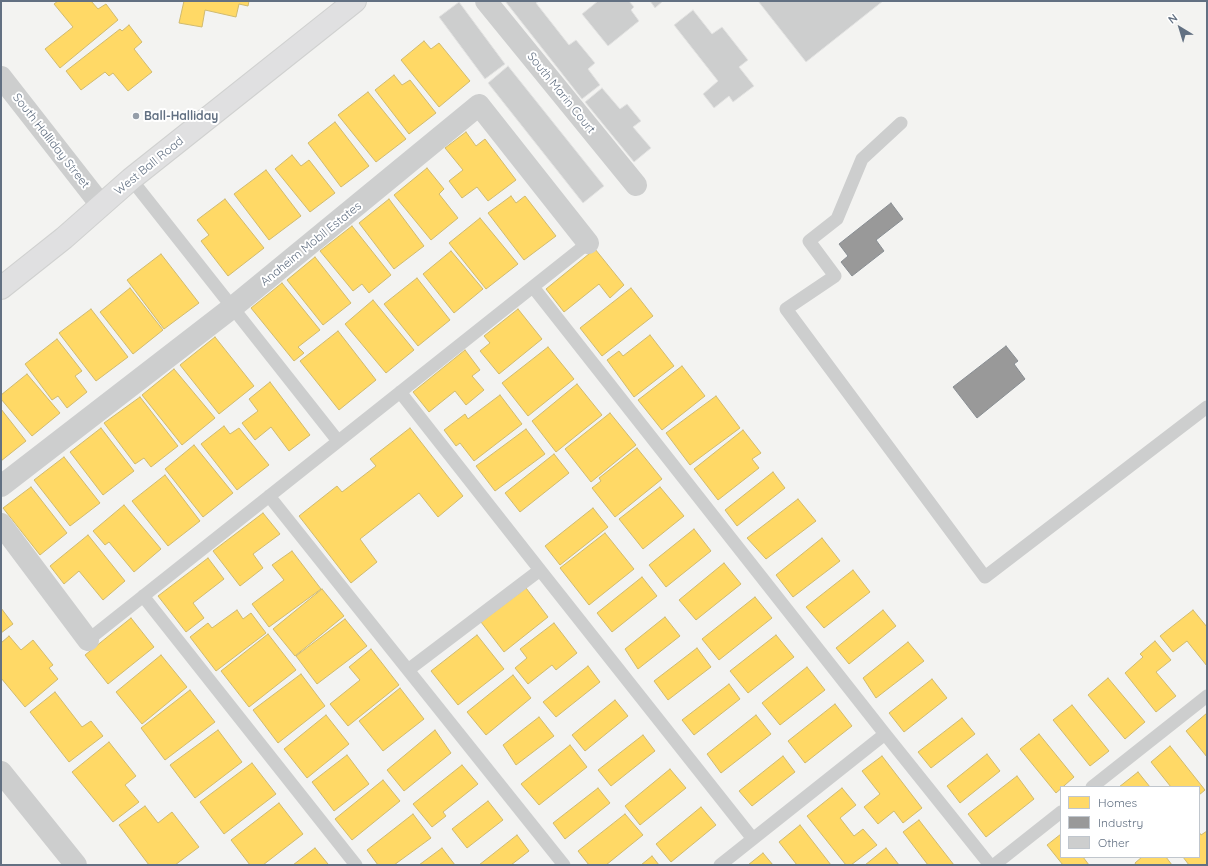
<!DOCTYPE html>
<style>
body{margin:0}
#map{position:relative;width:1208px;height:866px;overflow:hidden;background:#f3f3f1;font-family:Quicksand,sans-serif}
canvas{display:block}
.frame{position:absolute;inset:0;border:2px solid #627082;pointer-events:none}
.legend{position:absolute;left:1060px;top:786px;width:140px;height:72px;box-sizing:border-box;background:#fff;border:1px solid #c0c6cd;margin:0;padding:5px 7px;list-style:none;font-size:12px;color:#627082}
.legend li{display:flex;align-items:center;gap:8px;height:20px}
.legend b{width:20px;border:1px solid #c0c6cd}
.north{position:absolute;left:1160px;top:8px;width:40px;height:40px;-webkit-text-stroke:3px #fff;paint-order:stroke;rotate:322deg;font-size:11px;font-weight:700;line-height:16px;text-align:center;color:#627082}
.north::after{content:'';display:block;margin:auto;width:14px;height:18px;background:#627082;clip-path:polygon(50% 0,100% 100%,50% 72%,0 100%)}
</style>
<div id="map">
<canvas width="1208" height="866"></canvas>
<div class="frame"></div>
<ul class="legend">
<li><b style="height:11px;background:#ffd966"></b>Homes</li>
<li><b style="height:11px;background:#999"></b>Industry</li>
<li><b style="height:11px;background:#cdcece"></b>Other</li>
</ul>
<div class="north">N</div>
</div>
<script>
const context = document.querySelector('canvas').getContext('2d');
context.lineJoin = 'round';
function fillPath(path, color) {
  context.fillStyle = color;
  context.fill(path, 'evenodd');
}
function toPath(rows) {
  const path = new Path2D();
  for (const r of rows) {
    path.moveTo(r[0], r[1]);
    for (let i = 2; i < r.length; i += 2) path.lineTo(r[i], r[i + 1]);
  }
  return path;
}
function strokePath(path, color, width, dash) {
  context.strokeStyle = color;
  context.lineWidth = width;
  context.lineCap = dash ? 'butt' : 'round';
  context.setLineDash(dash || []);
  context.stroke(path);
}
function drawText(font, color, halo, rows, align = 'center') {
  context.font = font + ' Quicksand,sans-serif';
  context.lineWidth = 4;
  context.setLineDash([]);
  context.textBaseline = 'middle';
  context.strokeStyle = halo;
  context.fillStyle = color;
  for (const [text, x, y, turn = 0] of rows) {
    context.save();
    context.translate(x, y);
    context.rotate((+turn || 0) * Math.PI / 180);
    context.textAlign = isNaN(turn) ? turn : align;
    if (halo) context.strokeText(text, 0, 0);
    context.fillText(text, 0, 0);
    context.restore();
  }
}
const homes = toPath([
 [58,1,91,1,98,9,106,4,118,20,60,68,45,49,73,27,54,4,58,1],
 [184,1,249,1,248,6,239,4,236,17,205,10,202,27,179,23,184,1],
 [129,25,142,42,134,49,152,72,128,91,113,73,109,76,105,72,81,90,66,71,120,29,122,31,129,25],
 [424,41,431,49,439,43,470,81,439,107,401,60,424,41],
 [394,75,402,85,410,80,436,113,409,134,375,90,394,75],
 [368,92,406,139,376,162,338,115,368,92],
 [335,122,369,166,341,187,308,143,335,122],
 [466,132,476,146,485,139,516,180,488,201,477,187,462,198,449,181,463,170,445,148,466,132],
 [292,155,301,166,309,160,335,193,310,212,275,169,292,155],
 [427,168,444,189,439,194,458,218,431,240,394,195,427,168],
 [266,170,301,216,269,240,234,194,266,170],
 [511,196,516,203,525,196,556,236,524,260,488,213,511,196],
 [225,199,264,248,228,276,201,241,209,235,197,220,225,199],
 [389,199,424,246,394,269,359,223,389,199],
 [480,218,518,264,486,289,449,243,480,218],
 [352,226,391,275,369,293,362,284,353,291,320,251,352,226],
 [595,249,624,285,610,298,599,284,564,312,546,289,595,249],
 [451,251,483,289,454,313,423,274,451,251],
 [161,254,199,303,164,329,127,280,161,254],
 [315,257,351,303,323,325,287,280,315,257],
 [417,278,450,320,418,346,384,304,417,278],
 [282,283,320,330,298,347,304,353,294,361,251,308,282,283],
 [130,288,163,330,133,354,100,312,130,288],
 [631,288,653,316,602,356,580,328,631,288],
 [373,300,414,350,386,373,345,324,373,300],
 [91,309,128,357,96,381,59,333,91,309],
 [518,309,542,339,499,374,480,351,490,343,484,336,518,309],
 [338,331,376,380,339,410,300,361,338,331],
 [650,335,674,366,634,397,607,360,619,351,623,356,650,335],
 [215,337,254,386,219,414,180,365,215,337],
 [57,339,82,371,75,376,87,392,67,408,58,396,52,400,25,364,57,339],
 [548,347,574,379,528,416,502,383,548,347],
 [465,350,480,370,472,376,484,390,466,405,455,391,429,412,413,392,465,350],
 [682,366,705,396,662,430,638,400,682,366],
 [174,369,215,418,182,445,142,395,174,369],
 [27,374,60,413,32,436,1,399,1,395,27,374],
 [270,382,310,435,289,451,271,427,255,440,242,423,258,411,249,399,270,382],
 [577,384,602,415,556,452,532,421,577,384],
 [500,395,522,424,474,461,460,443,456,446,444,430,465,414,468,419,500,395],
 [716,396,740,428,690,465,666,433,716,396],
 [140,397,178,446,151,467,144,458,135,464,104,423,140,397],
 [1,409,26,441,1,461,1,409],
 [610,413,636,445,591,482,565,449,610,413],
 [224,426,230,434,239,428,269,465,237,490,201,444,224,426],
 [101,428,134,471,103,495,70,452,101,428],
 [410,428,463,496,438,517,419,493,360,539,377,562,351,583,299,516,337,486,342,492,376,466,370,459,410,428],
 [526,429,545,454,495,491,476,466,526,429],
 [743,430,761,453,752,459,759,468,718,500,694,469,743,430],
 [194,445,233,493,203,517,165,469,194,445],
 [637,448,662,479,615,517,592,488,601,481,599,478,637,448],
 [554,454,569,473,520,512,505,493,554,454],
 [64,457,100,503,70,526,34,480,64,457],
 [773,472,785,488,737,526,725,510,773,472],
 [165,475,200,521,168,546,132,501,165,475],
 [31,487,67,533,40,555,3,508,31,487],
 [660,487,684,516,643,549,619,519,660,487],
 [798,499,816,521,766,559,747,538,798,499],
 [124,505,161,549,134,572,109,542,105,545,93,531,124,505],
 [593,508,608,527,560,565,545,546,593,508],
 [263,513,280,534,253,554,263,568,240,586,213,551,263,513],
 [694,529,711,551,666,587,649,565,694,529],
 [605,533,634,569,589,605,560,568,605,533],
 [88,535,125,581,103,600,79,571,64,584,50,566,88,535],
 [822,538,840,561,793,597,776,575,822,538],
 [292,551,321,589,269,627,252,604,284,580,272,565,292,551],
 [208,558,224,579,193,603,204,618,186,632,158,596,208,558],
 [724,563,741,584,696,620,679,600,724,563],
 [853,570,870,592,824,628,806,607,853,570],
 [642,577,657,596,612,632,597,613,642,577],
 [526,588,548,617,504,652,481,622,526,588],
 [322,589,344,616,295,656,273,629,322,589],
 [755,597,772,618,719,660,702,639,755,597],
 [1,608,13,624,1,633,1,608],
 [237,610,243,619,251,613,266,633,216,671,190,637,208,623,212,628,237,610],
 [883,610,896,626,849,664,836,648,883,610],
 [1193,610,1207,627,1207,666,1187,641,1173,652,1160,636,1193,610],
 [665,617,680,636,638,669,625,649,665,617],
 [131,618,154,647,108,684,85,655,131,618],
 [345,619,367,646,317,684,296,656,345,619],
 [554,623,577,653,556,670,552,665,528,684,515,668,527,658,520,649,554,623],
 [268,634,296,670,249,707,221,671,268,634],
 [477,635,504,669,458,705,431,671,477,635],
 [776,635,794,657,748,693,730,671,776,635],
 [9,636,21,650,33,640,53,665,49,668,58,679,25,707,1,678,1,643,9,636],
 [1155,641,1171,660,1156,672,1176,696,1156,712,1125,673,1143,657,1140,654,1155,641],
 [908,642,924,661,876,698,863,678,908,642],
 [697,648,711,667,668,700,654,681,697,648],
 [371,649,399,685,348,726,330,704,360,680,349,667,371,649],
 [161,655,187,687,142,724,116,692,161,655],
 [588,666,600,682,556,717,543,702,588,666],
 [807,667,825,690,780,725,762,703,807,667],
 [301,674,325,706,278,743,253,710,301,674],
 [513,675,531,698,486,735,467,712,513,675],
 [1108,678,1145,722,1125,739,1088,695,1108,678],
 [932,679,947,698,904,732,889,713,932,679],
 [729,684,740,699,694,735,682,720,729,684],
 [400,688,424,719,383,751,359,721,400,688],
 [190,690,215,722,165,760,141,728,190,690],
 [55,692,82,727,91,721,103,736,69,762,30,712,55,692],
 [615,700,628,716,585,751,572,735,615,700],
 [835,704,852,726,805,763,788,741,835,704],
 [1072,705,1109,751,1090,766,1053,720,1072,705],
 [1207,713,1207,757,1186,731,1207,713],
 [326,715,349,744,307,778,284,749,326,715],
 [756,715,771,734,721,773,707,754,756,715],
 [539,717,554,736,516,765,503,745,539,717],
 [962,718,975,734,931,768,918,752,962,718],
 [218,730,242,762,195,798,170,765,218,730],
 [435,730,451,753,404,791,387,770,435,730],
 [1039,734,1074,777,1056,793,1020,749,1039,734],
 [643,735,655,751,611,786,598,770,643,735],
 [109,742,136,776,125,785,139,802,113,822,72,772,109,742],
 [570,745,587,767,539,805,521,784,570,745],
 [1170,746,1205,790,1199,795,1199,787,1171,787,1151,762,1170,746],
 [987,754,1000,771,960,803,947,786,987,754],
 [347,755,369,784,334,811,312,782,347,755],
 [783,756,795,772,752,806,739,791,783,756],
 [882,756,922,808,903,823,894,811,878,824,864,807,880,794,862,771,882,756],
 [252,763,276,794,224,834,200,802,252,763],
 [462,765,478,784,443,812,446,816,432,827,413,804,462,765],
 [670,769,686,788,640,825,625,806,670,769],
 [1138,772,1150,787,1119,787,1138,772],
 [1017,776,1034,799,986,837,968,814,1017,776],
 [383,780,400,801,352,840,335,819,383,780],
 [598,788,610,803,565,839,553,823,598,788],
 [842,788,856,805,840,818,854,836,863,829,877,845,851,865,846,865,807,816,842,788],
 [488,801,503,820,467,848,452,829,488,801],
 [279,803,303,834,263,865,250,865,231,840,279,803],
 [145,806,158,823,172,812,199,847,175,865,149,865,119,825,145,806],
 [701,807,716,825,671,862,656,844,701,807],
 [413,814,431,838,394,865,378,865,367,850,413,814],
 [625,814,643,835,606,865,589,865,578,851,625,814],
 [919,820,954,865,928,865,903,832,919,820],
 [800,825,831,865,797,865,779,842,800,825],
 [1207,831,1207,865,1189,865,1183,857,1199,857,1199,832,1201,835,1207,831],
 [1061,834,1061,857,1083,857,1089,865,1063,865,1047,845,1061,834],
 [517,835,529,851,511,865,479,865,517,835],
 [315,848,328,864,327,865,293,865,315,848],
 [442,848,455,865,419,865,442,848],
 [886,848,899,865,865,865,886,848],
 [763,853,773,865,748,865,763,853],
 [652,856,659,865,641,865,652,856],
 [1142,857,1166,857,1172,865,1136,865,1135,863,1142,857]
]);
const industry = toPath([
 [891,203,903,219,876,240,884,251,852,276,841,262,848,256,839,244,891,203],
 [1006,346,1018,361,1014,364,1025,379,977,418,953,387,1006,346]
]);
const building = toPath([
 [505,1,539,1,536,3,569,45,576,40,595,63,588,69,600,85,582,99,505,1],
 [598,1,629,1,634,7,631,10,639,21,608,46,582,14,598,1],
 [650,1,663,1,655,8,650,1],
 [758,1,883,1,806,62,758,1],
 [459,2,505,64,485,79,439,17,459,2],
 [693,10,712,34,722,27,748,60,739,67,754,86,733,102,729,96,714,108,703,94,718,81,674,25,693,10],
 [508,66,604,186,583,203,488,83,508,66],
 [602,88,620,109,627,104,641,121,633,127,651,148,634,162,585,102,602,88]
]);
const lane = toPath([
 [901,123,862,159,837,219,809,241,835,276,786,309,985,577,1207,407],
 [131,179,338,441],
 [533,287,885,734,990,865],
 [269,496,408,670,540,570,400,392],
 [540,570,753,839],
 [143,596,356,865],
 [88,640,588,243],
 [408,670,564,865],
 [1092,787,1207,696],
 [720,865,885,734],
 [994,865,1061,812]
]);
const street = toPath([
 [486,1,636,185],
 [1,77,101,205],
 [1,486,233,307,479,105,588,243],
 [1,524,88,640],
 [1,772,76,865]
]);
const primary = toPath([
 [1,288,64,238,131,179,355,1]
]);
const markers = [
 [136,116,4,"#959ea9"]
];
const streetNames = [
 ["South Marin Court",561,93,51],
 ["South Halliday Street",51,141,52],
 ["West Ball Road",149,166,-39],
 ["Anaheim Mobil Estates",311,244,-39]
];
const poiNames = [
 ["Ball-Halliday",144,116]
];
fillPath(homes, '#ffd966');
strokePath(homes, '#d0ba6e', 1);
fillPath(industry, '#999');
strokePath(industry, '#888d92', 1);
fillPath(building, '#cdcece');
strokePath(building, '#e2e2e1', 1);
strokePath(primary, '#d0d1d0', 24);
strokePath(lane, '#cdcece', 13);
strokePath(street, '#cdcece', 22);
strokePath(primary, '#e0e0e1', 22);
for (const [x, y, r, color] of markers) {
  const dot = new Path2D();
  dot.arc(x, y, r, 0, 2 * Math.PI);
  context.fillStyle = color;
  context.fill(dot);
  strokePath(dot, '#fff', 1.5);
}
drawText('12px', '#627082', '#fff', streetNames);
drawText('bold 12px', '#627082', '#fff', poiNames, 'left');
</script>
